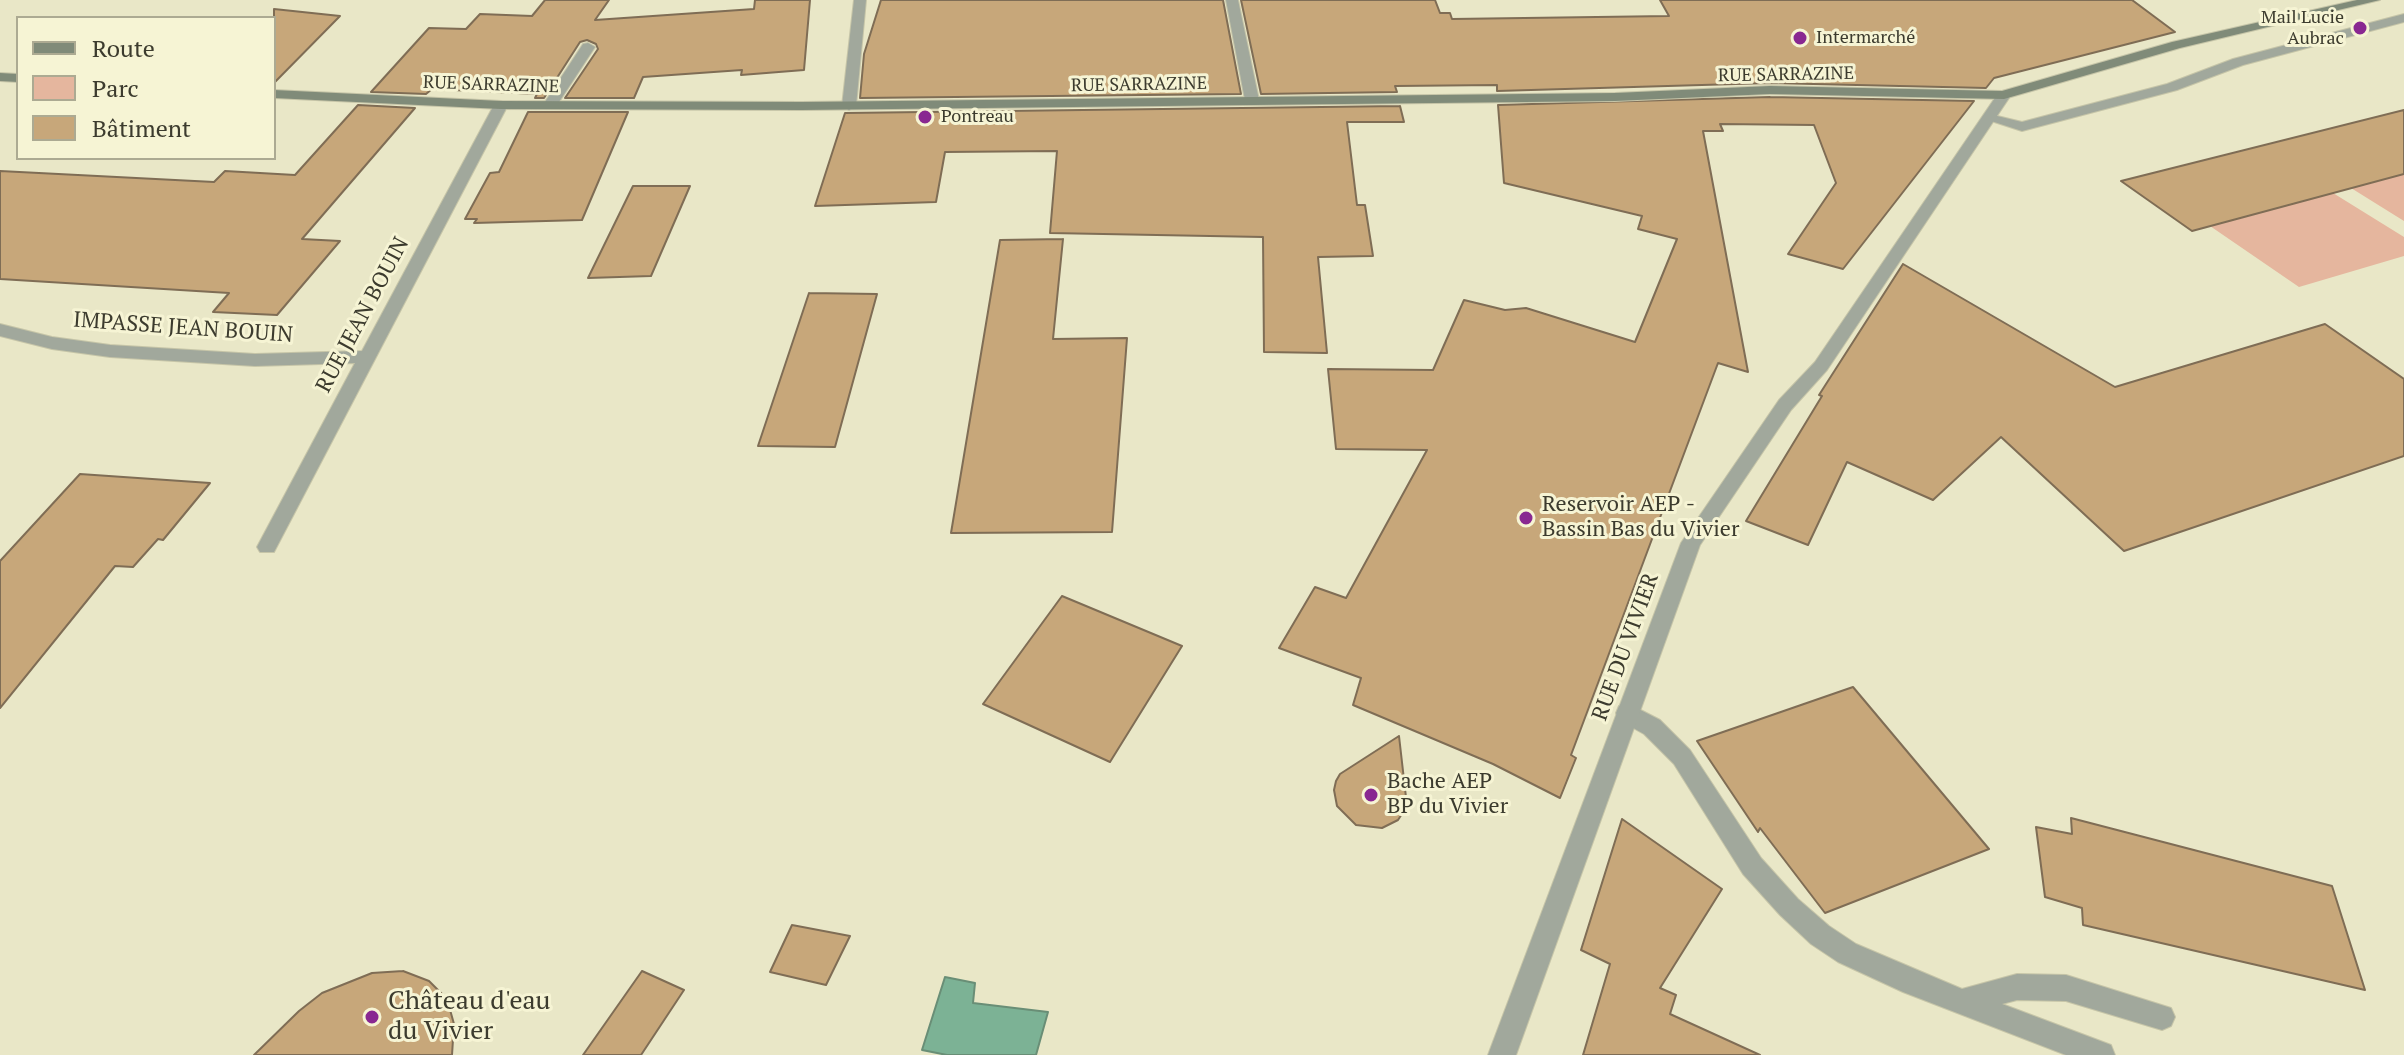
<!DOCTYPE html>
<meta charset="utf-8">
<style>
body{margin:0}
#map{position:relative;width:2404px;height:1055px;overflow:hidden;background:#e9e7c7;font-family:"PT Serif",serif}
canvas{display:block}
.legend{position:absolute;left:16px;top:16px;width:260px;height:144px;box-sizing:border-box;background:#f6f4d4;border:2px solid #acaa92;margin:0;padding:10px 14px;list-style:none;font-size:24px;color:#3c3b2e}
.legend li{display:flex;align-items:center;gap:16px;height:40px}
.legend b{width:40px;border:2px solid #acaa92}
</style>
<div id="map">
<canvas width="2404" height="1055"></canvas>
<ul class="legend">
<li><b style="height:10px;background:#808b79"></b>Route</li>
<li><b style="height:22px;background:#e5b69e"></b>Parc</li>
<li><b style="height:22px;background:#c7a77a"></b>Bâtiment</li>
</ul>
</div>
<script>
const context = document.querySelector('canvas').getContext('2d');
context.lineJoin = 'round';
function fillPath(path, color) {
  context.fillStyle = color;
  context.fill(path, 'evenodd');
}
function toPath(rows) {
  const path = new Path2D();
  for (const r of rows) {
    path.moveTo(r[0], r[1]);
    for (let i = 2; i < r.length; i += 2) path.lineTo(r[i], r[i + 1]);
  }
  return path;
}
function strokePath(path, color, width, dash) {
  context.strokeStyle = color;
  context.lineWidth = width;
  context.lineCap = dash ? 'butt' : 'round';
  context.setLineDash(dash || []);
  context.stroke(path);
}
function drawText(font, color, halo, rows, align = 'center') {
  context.font = font + ' "PT Serif",serif';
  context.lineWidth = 6;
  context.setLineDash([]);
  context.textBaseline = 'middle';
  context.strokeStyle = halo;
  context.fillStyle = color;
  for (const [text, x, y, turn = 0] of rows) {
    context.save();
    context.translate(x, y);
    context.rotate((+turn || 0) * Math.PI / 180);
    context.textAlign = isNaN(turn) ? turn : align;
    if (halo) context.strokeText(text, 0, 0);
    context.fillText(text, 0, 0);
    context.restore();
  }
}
const green = toPath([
 [2404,174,2404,221,2351,188],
 [2333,193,2404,237,2404,256,2299,287,2210,226]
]);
const water = toPath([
 [945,977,975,983,973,1003,1048,1012,1036,1055,947,1055,922,1050,945,977]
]);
const building = toPath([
 [545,0,609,0,595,20,754,9,755,0,810,0,804,70,741,75,742,70,643,77,634,98,565,98,598,49,596,44,587,40,580,42,544,98,535,98,537,94,432,89,426,94,371,92,429,28,466,29,480,14,532,16,545,0],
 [881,0,1223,0,1241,94,860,98,864,54,881,0],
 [1241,0,1435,0,1440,13,1450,13,1452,19,1669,16,1660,0,2132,0,2175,32,1994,78,1986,88,1770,83,1497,91,1497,85,1395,86,1397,92,1261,94,1241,0],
 [274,9,340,16,274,83,274,9],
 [1770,97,1974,101,1843,269,1788,254,1836,183,1814,125,1720,124,1723,131,1703,131,1748,372,1718,363,1571,755,1576,758,1560,798,1493,764,1353,705,1361,678,1279,648,1315,587,1346,598,1427,450,1336,449,1328,369,1433,370,1464,300,1505,310,1526,308,1635,342,1677,239,1638,229,1642,216,1504,183,1498,105,1770,97],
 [358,105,415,108,302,239,340,241,277,315,213,312,229,293,0,279,0,171,214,182,225,171,295,175,358,105],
 [1400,106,1404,122,1347,122,1357,205,1365,205,1373,256,1318,257,1327,353,1264,352,1263,237,1050,233,1057,151,945,152,936,202,815,206,845,113,1400,106],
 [2404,110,2404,174,2192,231,2121,181,2404,110],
 [528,112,628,112,582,220,474,223,477,219,465,219,490,173,499,172,528,112],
 [633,186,690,186,651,276,588,278,633,186],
 [1063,239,1053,339,1127,338,1112,532,951,533,1000,240,1063,239],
 [1903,264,2115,387,2325,324,2404,379,2404,456,2124,551,2001,437,1933,500,1847,462,1808,545,1746,521,1822,396,1819,395,1903,264],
 [809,293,877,294,835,447,758,446,809,293],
 [80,474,210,483,163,540,158,539,133,567,115,566,0,708,0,561,80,474],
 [1062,596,1182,646,1110,762,983,704,1062,596],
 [1853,687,1989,849,1825,913,1760,828,1758,832,1697,741,1853,687],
 [1399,736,1407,806,1398,820,1382,828,1356,825,1337,806,1334,790,1336,781,1340,774,1399,736],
 [2071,818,2332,886,2365,990,2083,925,2082,908,2045,897,2036,827,2072,834,2071,818],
 [1622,819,1722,889,1660,988,1676,995,1670,1014,1760,1055,1583,1055,1610,964,1581,950,1622,819],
 [792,925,850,936,826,985,770,972,792,925],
 [403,971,429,981,447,999,454,1024,452,1055,254,1055,299,1011,322,993,372,973,403,971],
 [642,971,684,990,641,1055,583,1055,642,971]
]);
const service = toPath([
 [588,43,595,47,557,105,550,109,545,108,543,105,583,44,588,43]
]);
const pedestrian = toPath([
 [2404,14,2404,22,2243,65,2177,90,2022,131,1982,118,1989,114,2022,122,2167,84,2233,59,2404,14]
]);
const minor = toPath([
 [854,0,866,0,856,106,849,110,842,106,854,0],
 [1226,0,1238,0,1259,100,1257,103,1247,103,1245,100,1226,0],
 [501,101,508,105,274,552,260,552,257,547,355,363,255,366,110,357,52,349,0,336,0,324,52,337,110,345,255,354,362,351,494,105,501,101],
 [1627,703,1660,720,1690,750,1761,858,1798,899,1829,926,1856,944,1962,989,2017,974,2066,975,2171,1008,2175,1017,2171,1026,2162,1030,2066,1001,2017,1000,2002,1004,2111,1045,2115,1055,2066,1055,1903,992,1838,962,1811,944,1780,915,1743,874,1674,764,1644,734,1619,720,1616,713,1619,706,1627,703]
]);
const tertiary = toPath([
 [2004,91,2011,95,1827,370,1791,410,1700,545,1516,1055,1488,1055,1681,543,1779,400,1815,362,1999,92,2004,91]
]);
const secondary = toPath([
 [2357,0,2380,0,2180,48,2004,99,1770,94,1615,101,802,110,501,109,274,98,274,90,501,101,802,102,1615,93,1770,86,2002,91,2172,42,2357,0],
 [0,73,18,74,18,82,0,81,0,73]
]);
const markers = [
 [2360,28,8,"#892891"],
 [1800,38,8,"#892891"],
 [925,117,8,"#892891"],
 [1526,518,8,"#892891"],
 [1371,795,8,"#892891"],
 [372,1017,8,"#892891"]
];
const farPoinames = [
 ["Mail Lucie",2344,18,"right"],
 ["Aubrac",2344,39,"right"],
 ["Intermarché",1816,38],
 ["Pontreau",941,117]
];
const farStreetnames = [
 ["RUE SARRAZINE",1786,75,-1],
 ["RUE SARRAZINE",491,85,2],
 ["RUE SARRAZINE",1139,85,-1]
];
const streetNames = [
 ["RUE JEAN BOUIN",363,315,-62],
 ["IMPASSE JEAN BOUIN",183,328,4],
 ["RUE DU VIVIER",1626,647,-70]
];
const poiNames = [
 ["Reservoir AEP -",1542,505],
 ["Bassin Bas du Vivier",1542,530],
 ["Bache AEP",1387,782],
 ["BP du Vivier",1387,807]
];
const nearPoinames = [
 ["Château d'eau",388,1002],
 ["du Vivier",388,1032]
];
fillPath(green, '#e5b69e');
fillPath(water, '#7cb295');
strokePath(water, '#698e76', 2);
fillPath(building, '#c7a77a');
strokePath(building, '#7f6d55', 2);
strokePath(service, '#c6c5a8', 2);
strokePath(pedestrian, '#c6c5a8', 2);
strokePath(minor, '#c6c5a8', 2);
strokePath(tertiary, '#c6c5a8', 2);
strokePath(secondary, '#c6c5a8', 2);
fillPath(service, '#a1a89c');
fillPath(pedestrian, '#a1a89c');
fillPath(minor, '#a1a89c');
fillPath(tertiary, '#a1a89c');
fillPath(secondary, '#808b79');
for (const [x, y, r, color] of markers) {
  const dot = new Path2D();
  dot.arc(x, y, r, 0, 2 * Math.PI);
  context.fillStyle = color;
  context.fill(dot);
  strokePath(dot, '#f6f4d4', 3);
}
drawText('18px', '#3c3b2e', '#f6f4d4', farPoinames, 'left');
drawText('18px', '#3c3b2e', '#f6f4d4', farStreetnames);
drawText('22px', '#3c3b2e', '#f6f4d4', streetNames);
drawText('22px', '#3c3b2e', '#f6f4d4', poiNames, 'left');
drawText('26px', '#3c3b2e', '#f6f4d4', nearPoinames, 'left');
</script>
